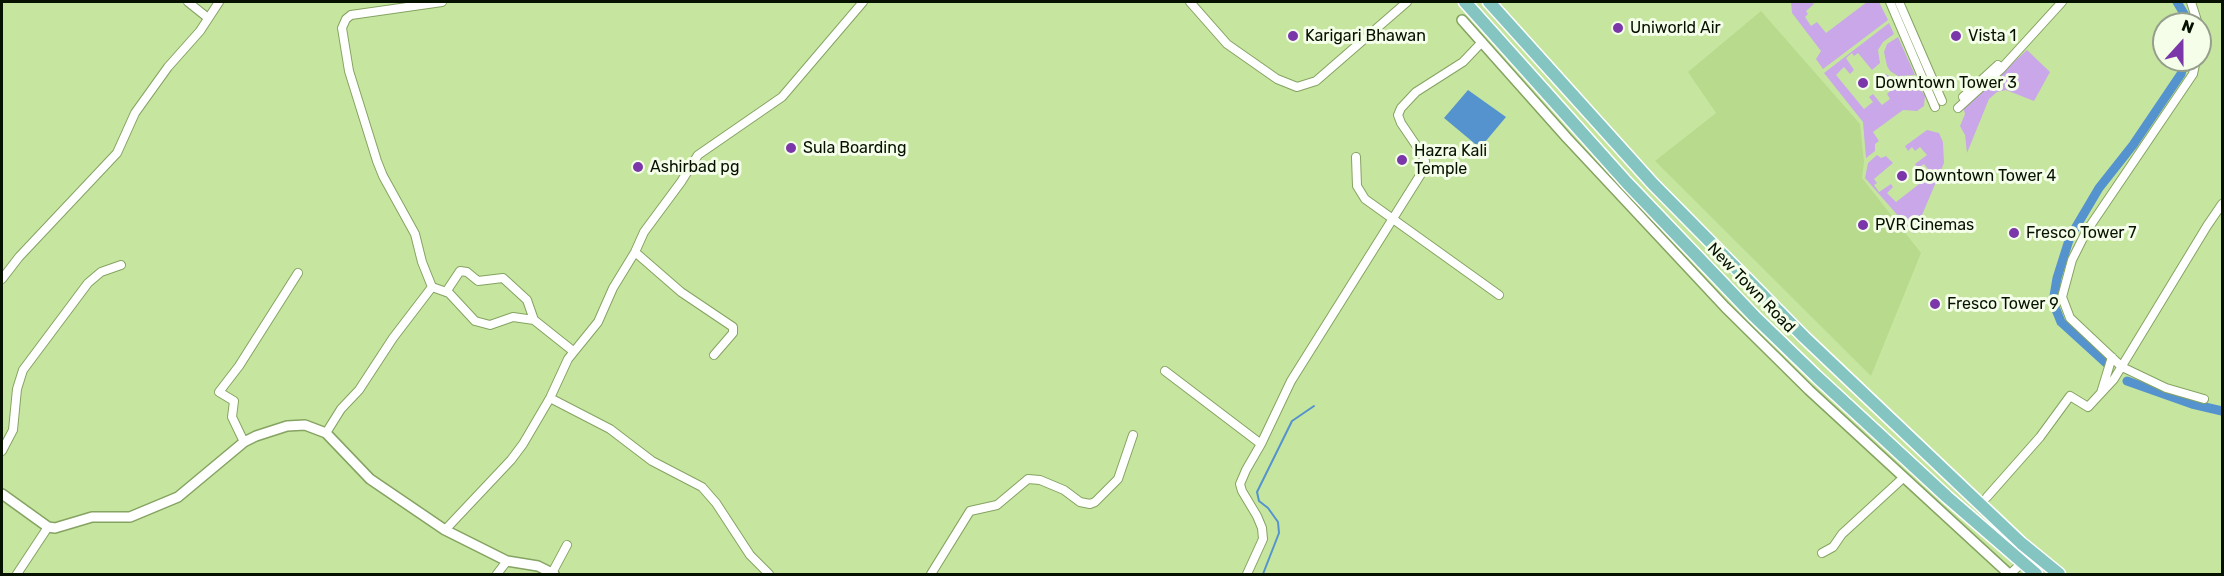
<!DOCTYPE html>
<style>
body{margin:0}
#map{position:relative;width:2224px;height:576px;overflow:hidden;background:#c6e6a0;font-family:Rubik,sans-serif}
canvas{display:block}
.frame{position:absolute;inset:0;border:3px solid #071100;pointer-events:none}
.north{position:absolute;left:2152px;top:12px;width:60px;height:60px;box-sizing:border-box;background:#f4fee9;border:2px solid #959f8c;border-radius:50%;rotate:21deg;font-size:16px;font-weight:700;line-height:24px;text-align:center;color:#071100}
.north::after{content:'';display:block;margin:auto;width:21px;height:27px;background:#7b36a9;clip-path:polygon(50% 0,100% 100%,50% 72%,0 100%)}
</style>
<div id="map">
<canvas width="2224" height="576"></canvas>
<div class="frame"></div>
<div class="north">N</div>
</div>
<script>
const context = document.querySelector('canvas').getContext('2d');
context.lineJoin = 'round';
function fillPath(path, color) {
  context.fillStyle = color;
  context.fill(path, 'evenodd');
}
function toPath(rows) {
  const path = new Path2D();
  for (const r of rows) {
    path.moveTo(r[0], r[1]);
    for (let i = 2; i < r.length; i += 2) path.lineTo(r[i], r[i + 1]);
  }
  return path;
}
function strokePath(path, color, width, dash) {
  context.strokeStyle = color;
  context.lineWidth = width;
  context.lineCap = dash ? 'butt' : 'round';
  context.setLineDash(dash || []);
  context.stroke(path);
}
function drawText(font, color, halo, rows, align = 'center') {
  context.font = font + ' Rubik,sans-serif';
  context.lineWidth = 6;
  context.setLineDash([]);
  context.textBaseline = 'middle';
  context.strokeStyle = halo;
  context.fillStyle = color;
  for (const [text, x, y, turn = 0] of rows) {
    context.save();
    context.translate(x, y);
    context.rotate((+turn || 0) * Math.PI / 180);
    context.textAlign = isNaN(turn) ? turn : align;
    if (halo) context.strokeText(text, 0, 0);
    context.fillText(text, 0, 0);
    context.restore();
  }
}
const built = toPath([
 [1761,11,1860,124,1864,162,1862,178,1921,253,1871,376,1655,161,1716,113,1688,72]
]);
const green = toPath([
 [1791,2,1812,2,1814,4,1806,11,1808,14,1805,17,1811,26,1817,22,1826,33,1867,2,1879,2,1888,20,1823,69,1816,59,1821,51,1792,13],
 [1889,23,1894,34,1883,42,1878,50,1880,63,1872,70,1858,53,1854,56,1852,53,1846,58,1854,70,1850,74,1844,67,1836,75,1864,109,1873,102,1869,97,1873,94,1882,105,1890,99,1887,94,1891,90,1881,79,1885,74,1904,82,1913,82,1925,95,1924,106,1917,111,1903,110,1873,132,1879,141,1875,144,1875,151,1866,158,1863,122,1824,73],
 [1898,37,1915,75,1898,76,1890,71,1887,66,1884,52,1887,44],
 [2027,50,2050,72,2034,101,2006,90,1997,92,1989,99,1967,153,1965,135,1960,126,1965,114,1963,107],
 [1927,130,1939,133,1943,142,1944,163,1914,234,1865,178,1868,163,1877,155,1881,158,1886,156,1893,163,1874,179,1877,183,1874,185,1879,192,1891,184,1893,187,1887,193,1896,202,1932,174,1924,164,1918,168,1915,164,1927,155,1920,147,1915,151,1912,147,1908,151,1905,146]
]);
const water = toPath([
 [1468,90,1506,117,1480,148,1444,118]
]);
const stream = toPath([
 [1263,574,1279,533,1278,522,1268,508,1259,501,1257,492,1292,421,1314,406]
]);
const canal = toPath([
 [2177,2,2186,17,2187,24],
 [2106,363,2061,322,2053,302,2057,278,2070,237,2099,188,2133,145,2181,74,2185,60],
 [2127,381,2192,404,2222,411]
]);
const minor = toPath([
 [188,2,208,18],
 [1190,2,1227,44,1277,79,1297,87,1316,81,1407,2],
 [1890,2,1935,107],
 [1899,2,1942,101],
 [2191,2,2198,24],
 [2200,31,2200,40],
 [2196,60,2193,74,2086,232,2072,260,2062,297,2070,318,2122,367,2166,388,2204,399],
 [1963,97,1998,65],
 [1958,108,2001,69,2062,2],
 [1356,157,1357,186,1365,199,1499,295],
 [635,252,681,292,733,327,733,333,714,355],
 [2,279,19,257,117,153,135,113,168,67,200,31,219,2],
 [432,287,449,293,475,321,490,325,513,317,534,320,573,351],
 [446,292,460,271,467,272,478,281,503,278,527,300,534,320],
 [1165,371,1261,444],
 [2101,393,2112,357],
 [550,398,610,429,652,461,702,487,716,503,750,555,769,574],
 [326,433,341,409,359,390,393,338,432,287,422,262,415,234,383,176,377,161,349,71,342,28,346,19,351,15,442,2],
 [244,442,232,417,234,401,219,392,239,366,298,273],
 [2,451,13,430,17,389,23,370,88,283,101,272,121,265],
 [1987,497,2040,437,2070,396,2088,407,2114,379,2207,226,2222,204],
 [445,530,511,460,523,444,550,398,568,359,598,322,613,288,635,252,644,232,681,182,698,155,782,97,863,2],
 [1822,553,1833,547,1842,534,1903,478],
 [552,573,567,545],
 [17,574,48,527],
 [497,574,507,561],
 [931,574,970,511,997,505,1028,479,1040,480,1064,490,1080,502,1090,504,1095,502,1118,479,1133,435],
 [1247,574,1263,539,1262,528,1257,516,1242,491,1240,484,1246,470,1261,444,1291,381,1424,169,1425,161,1422,154,1401,123,1398,115,1401,108,1416,92,1463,62,1482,42],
 [2010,574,2022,563]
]);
const tertiary = toPath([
 [1462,20,1567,138,1725,307,1809,390,2009,574],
 [2,494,48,527,55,528,92,517,130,517,178,497,244,442,256,436,287,426,305,425,326,433,370,479,445,530,507,561,538,566,554,574]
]);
const primary = toPath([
 [1465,2,1627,183,1754,316,1816,376,1947,497,2036,574],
 [1489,2,1653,184,1804,337,2021,543,2059,574]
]);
const markers = [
 [1618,28,6,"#7b36a9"],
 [1293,36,6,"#7b36a9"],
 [1956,36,6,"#7b36a9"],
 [1863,83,6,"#7b36a9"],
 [791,148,6,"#7b36a9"],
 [1402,160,6,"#7b36a9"],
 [638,167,6,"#7b36a9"],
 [1902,176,6,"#7b36a9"],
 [1863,225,6,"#7b36a9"],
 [2014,233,6,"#7b36a9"],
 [1935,304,6,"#7b36a9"]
];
const poiNames = [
 ["Uniworld Air",1630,28],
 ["Karigari Bhawan",1305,36],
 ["Vista 1",1968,36],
 ["Downtown Tower 3",1875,83],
 ["Sula Boarding",803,148],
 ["Hazra Kali",1414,151],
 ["Temple",1414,169],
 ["Ashirbad pg",650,167],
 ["Downtown Tower 4",1914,176],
 ["PVR Cinemas",1875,225],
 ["Fresco Tower 7",2026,233],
 ["Fresco Tower 9",1947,304]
];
const streetNames = [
 ["New Town Road",1751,288,46]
];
fillPath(built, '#b7da8d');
fillPath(green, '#c9a7e8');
fillPath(water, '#5593ce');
strokePath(stream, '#5593ce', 2);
strokePath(canal, '#5593ce', 9);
strokePath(minor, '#85a361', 10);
strokePath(tertiary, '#85a361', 12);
strokePath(primary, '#fff', 15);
strokePath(minor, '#fff', 8);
strokePath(tertiary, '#fff', 9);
strokePath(primary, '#84c5c1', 12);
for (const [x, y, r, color] of markers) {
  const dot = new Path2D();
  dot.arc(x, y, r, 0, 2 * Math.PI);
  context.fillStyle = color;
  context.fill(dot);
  strokePath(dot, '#f4fee9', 2);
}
drawText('16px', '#071100', '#f4fee9', poiNames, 'left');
drawText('16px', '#071100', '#f4fee9', streetNames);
</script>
